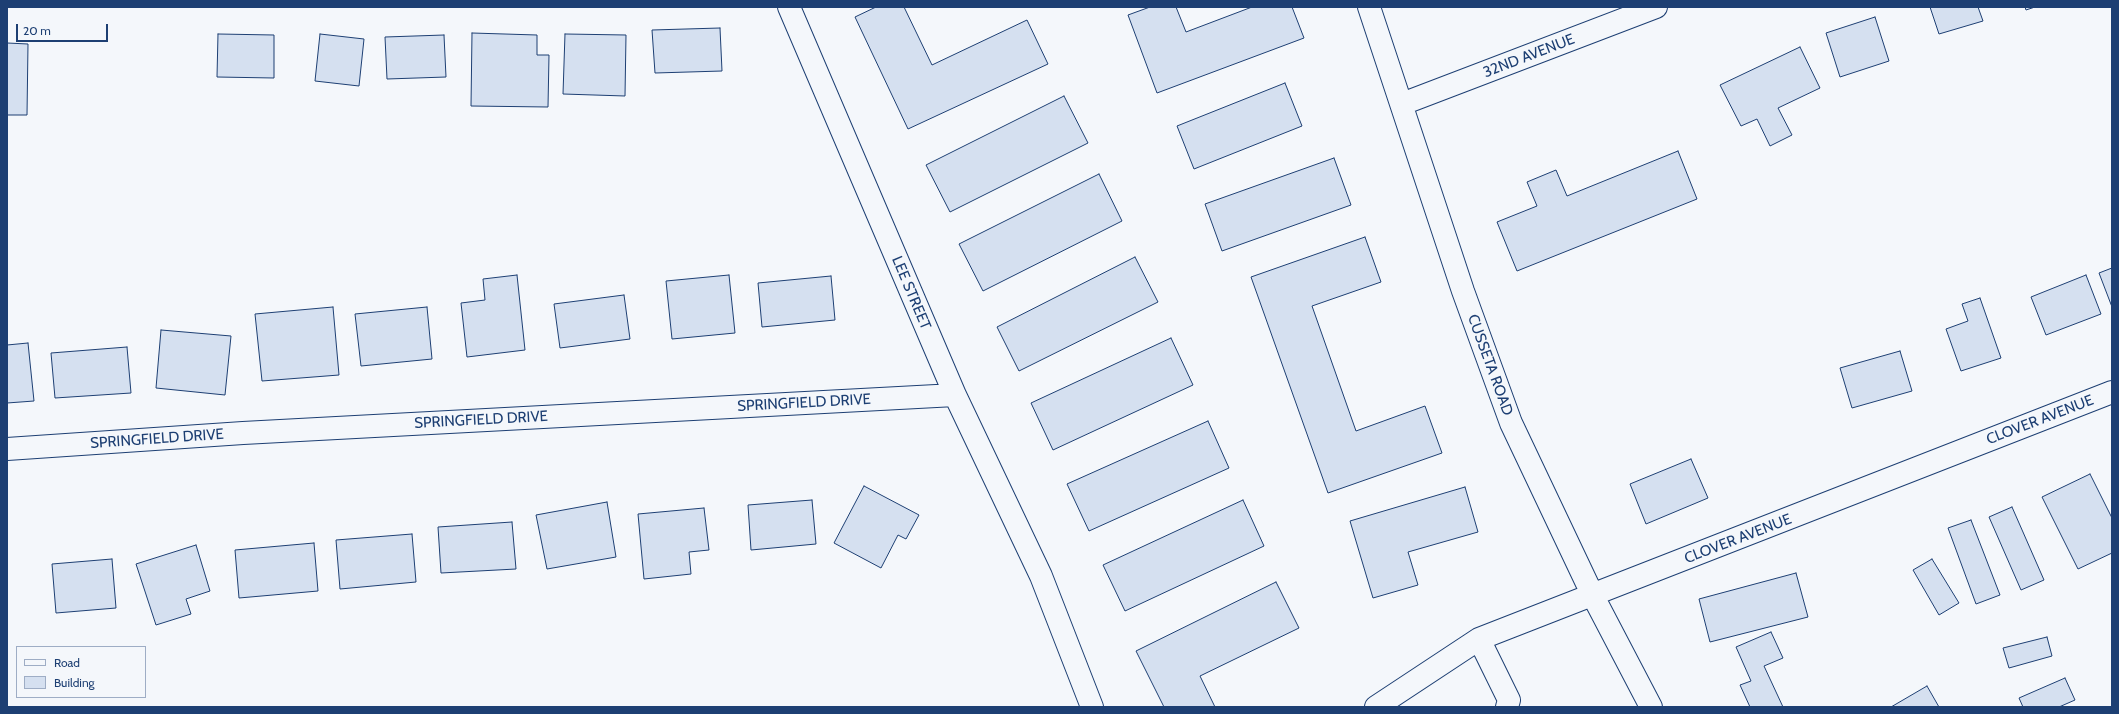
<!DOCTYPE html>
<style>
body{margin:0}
#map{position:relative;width:2119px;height:714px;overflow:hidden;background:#f4f7fb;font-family:Cabin,sans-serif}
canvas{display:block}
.frame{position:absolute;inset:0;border:8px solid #1d3f73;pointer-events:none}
.legend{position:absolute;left:16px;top:646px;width:130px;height:52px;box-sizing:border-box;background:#f4f7fb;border:1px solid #9eadc5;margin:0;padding:5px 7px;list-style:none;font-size:12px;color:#1d3f73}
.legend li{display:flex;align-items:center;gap:8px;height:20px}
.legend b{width:20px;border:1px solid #9eadc5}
.scale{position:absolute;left:16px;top:24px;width:92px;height:18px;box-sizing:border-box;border:2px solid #1d3f73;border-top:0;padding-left:5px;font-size:12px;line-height:14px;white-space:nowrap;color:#1d3f73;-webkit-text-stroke:3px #f4f7fb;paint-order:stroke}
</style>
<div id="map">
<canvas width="2119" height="714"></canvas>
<div class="frame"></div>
<ul class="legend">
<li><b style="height:5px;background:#f4f7fb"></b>Road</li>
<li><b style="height:11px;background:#d5e0f0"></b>Building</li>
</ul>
<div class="scale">20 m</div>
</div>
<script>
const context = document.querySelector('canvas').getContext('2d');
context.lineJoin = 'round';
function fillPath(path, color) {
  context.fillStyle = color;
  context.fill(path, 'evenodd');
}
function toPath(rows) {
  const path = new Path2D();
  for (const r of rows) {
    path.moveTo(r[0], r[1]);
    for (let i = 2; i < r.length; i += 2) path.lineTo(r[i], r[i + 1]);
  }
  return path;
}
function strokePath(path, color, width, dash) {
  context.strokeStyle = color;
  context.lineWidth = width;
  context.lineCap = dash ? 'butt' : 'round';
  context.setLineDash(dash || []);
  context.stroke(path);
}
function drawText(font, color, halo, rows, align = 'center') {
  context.font = font + ' Cabin,sans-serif';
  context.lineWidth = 3;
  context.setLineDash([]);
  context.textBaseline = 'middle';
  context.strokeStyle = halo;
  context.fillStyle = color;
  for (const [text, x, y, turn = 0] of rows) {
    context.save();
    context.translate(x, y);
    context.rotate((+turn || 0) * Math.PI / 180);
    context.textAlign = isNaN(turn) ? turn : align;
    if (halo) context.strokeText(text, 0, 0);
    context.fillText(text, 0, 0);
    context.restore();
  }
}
const building = toPath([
 [876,7,904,7,932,65,1027,20,1048,64,908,129,855,17,876,7],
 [1150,7,1176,7,1186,32,1252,7,1292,7,1304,38,1157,93,1128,15,1150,7],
 [1930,7,1978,7,1983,21,1939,34,1930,7],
 [2025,7,2035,7,2026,10,2025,7],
 [1875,17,1889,61,1840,77,1826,33,1875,17],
 [720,28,722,71,655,73,652,30,720,28],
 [472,33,537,35,537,55,549,55,548,107,471,106,472,33],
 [218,34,274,35,274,78,217,77,218,34],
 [320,34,364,39,359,86,315,81,320,34],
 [565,34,626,35,625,96,563,94,565,34],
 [444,35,446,77,387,79,385,37,444,35],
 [7,43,28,44,27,115,7,115,7,43],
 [1800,47,1820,88,1778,108,1792,135,1770,146,1757,119,1741,126,1720,85,1800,47],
 [1285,83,1302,126,1194,169,1177,126,1285,83],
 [1064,96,1088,143,950,212,926,165,1064,96],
 [1678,151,1697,199,1517,271,1497,222,1537,206,1527,182,1556,170,1567,196,1678,151],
 [1334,158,1351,205,1222,251,1205,204,1334,158],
 [1099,174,1122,221,983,291,959,244,1099,174],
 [1365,237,1381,282,1312,306,1356,431,1425,406,1442,453,1328,493,1251,277,1365,237],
 [1135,257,1158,302,1019,371,997,327,1135,257],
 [2112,268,2112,307,2099,273,2112,268],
 [517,275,525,350,467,357,461,303,485,300,483,279,517,275],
 [729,275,735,333,672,339,666,281,729,275],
 [2086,275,2101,314,2046,335,2031,297,2086,275],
 [831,276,835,320,762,327,758,283,831,276],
 [624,295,630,339,560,348,554,304,624,295],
 [1980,298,2001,358,1961,371,1946,329,1968,321,1962,304,1980,298],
 [333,307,339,375,262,381,255,314,333,307],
 [427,307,432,359,361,366,355,314,427,307],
 [161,330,231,336,225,395,156,388,161,330],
 [1171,338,1193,385,1053,450,1031,403,1171,338],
 [28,343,34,401,7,403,7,345,28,343],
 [127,347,131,393,55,398,51,353,127,347],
 [1900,351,1912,391,1852,408,1840,368,1900,351],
 [1208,421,1229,468,1089,531,1067,484,1208,421],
 [1691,459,1708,498,1646,524,1630,484,1691,459],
 [2090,474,2112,518,2112,553,2078,569,2042,497,2090,474],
 [864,486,919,515,906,539,898,535,881,568,834,543,864,486],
 [1465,487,1478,532,1408,552,1418,585,1373,598,1350,521,1465,487],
 [812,500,816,544,751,550,748,505,812,500],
 [1243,500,1264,546,1125,611,1103,565,1243,500],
 [607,502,616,557,547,569,536,515,607,502],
 [2012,507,2044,580,2021,590,1989,517,2012,507],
 [704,508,709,550,689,552,691,574,644,579,638,514,704,508],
 [1971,520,2000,595,1976,604,1948,528,1971,520],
 [512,522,516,569,441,573,438,527,512,522],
 [412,534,416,582,340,589,336,540,412,534],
 [314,543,318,591,239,598,235,550,314,543],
 [196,545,210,591,186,599,191,614,156,625,136,564,196,545],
 [112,559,116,608,56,613,52,564,112,559],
 [1932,559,1959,603,1939,615,1913,570,1932,559],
 [1796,573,1808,617,1710,642,1699,599,1796,573],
 [1276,582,1299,628,1200,676,1215,707,1164,707,1136,651,1276,582],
 [1771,632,1783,658,1764,666,1783,707,1750,707,1740,685,1751,681,1736,647,1771,632],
 [2047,637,2052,656,2009,668,2003,648,2047,637],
 [2065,678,2075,700,2059,707,2023,707,2019,698,2065,678],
 [1927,686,1939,707,1891,707,1927,686]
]);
const minor = toPath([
 [789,7,955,395,1041,576,1092,707],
 [1369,7,1463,291,1511,423,1593,596,1651,707],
 [1402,104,1656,7],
 [7,449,243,433,955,395],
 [1479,639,1509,700,1507,707],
 [1376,707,1479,639,2112,392]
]);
const streetNames = [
 ["32ND AVENUE",1529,56,-21],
 ["LEE STREET",911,293,67],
 ["CUSSETA ROAD",1490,365,70],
 ["SPRINGFIELD DRIVE",804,403,-3],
 ["SPRINGFIELD DRIVE",481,420,-3],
 ["CLOVER AVENUE",2040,420,-21],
 ["SPRINGFIELD DRIVE",157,439,-4],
 ["CLOVER AVENUE",1738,539,-21]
];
fillPath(building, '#d5e0f0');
strokePath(building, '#1d3f73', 1);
strokePath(minor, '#1d3f73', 24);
strokePath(minor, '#f4f7fb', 22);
drawText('15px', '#1d3f73', '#f4f7fb', streetNames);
</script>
